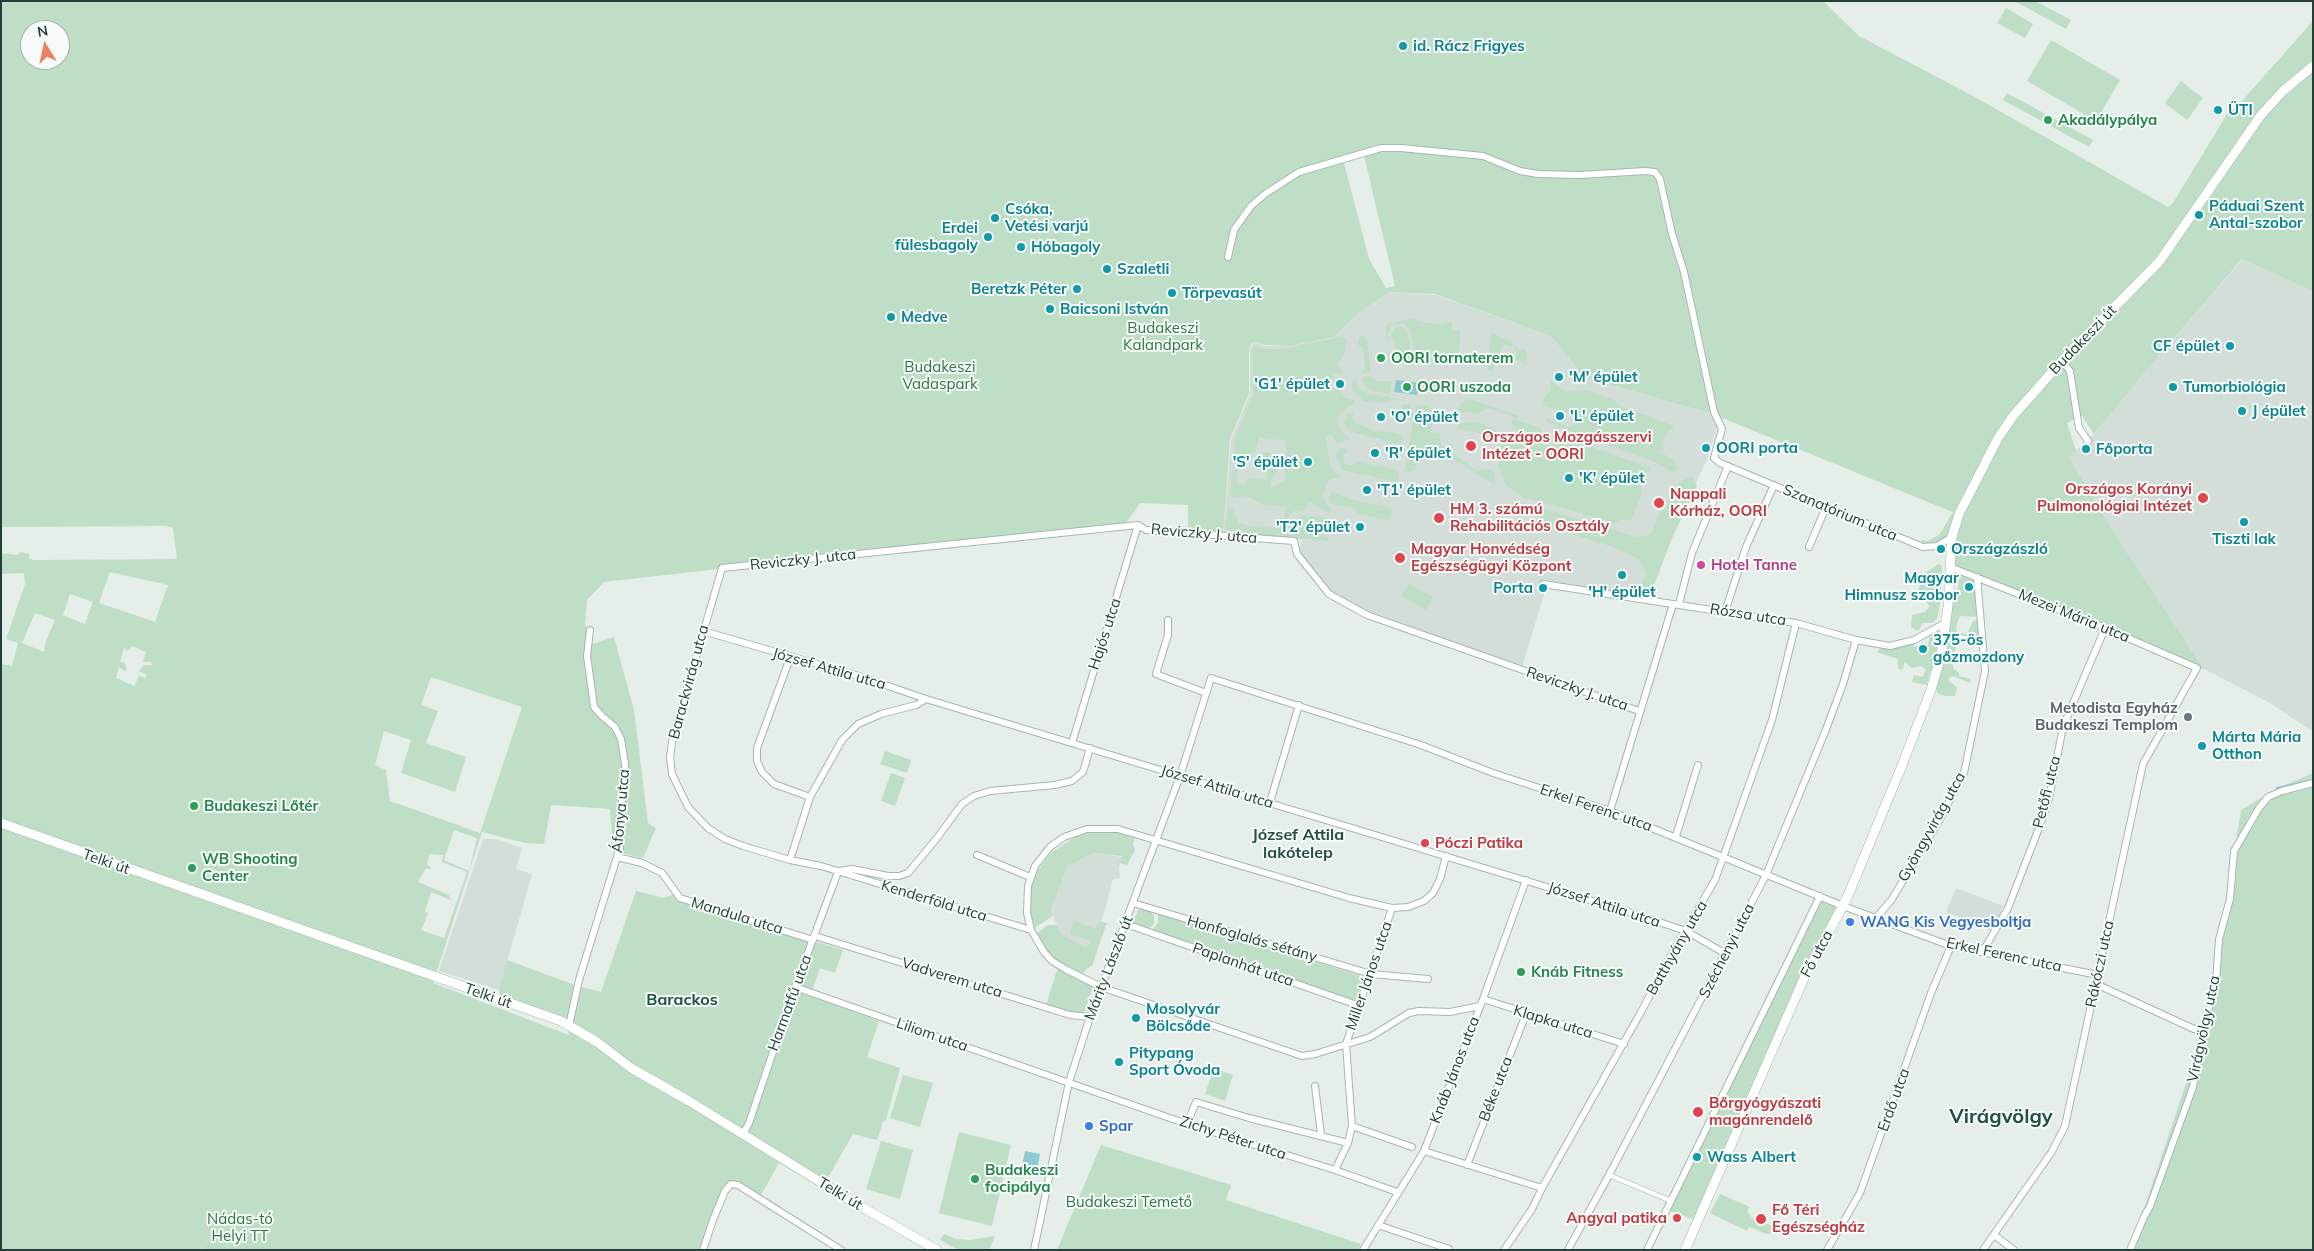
<!DOCTYPE html>
<meta charset="utf-8">
<style>
body{margin:0}
#map{position:relative;width:2314px;height:1251px;overflow:hidden;background:#e5eee9;font-family:Mulish,sans-serif}
canvas{display:block}
.frame{position:absolute;inset:0;border:2px solid #243f37;pointer-events:none}
.north{position:absolute;left:20px;top:20px;width:50px;height:50px;box-sizing:border-box;background:#f6faf8;border:1px solid #a2afab;border-radius:50%;rotate:350deg;font-size:14px;font-weight:700;line-height:20px;text-align:center;color:#243f37}
.north::after{content:'';display:block;margin:auto;width:18px;height:22px;background:#ee7f63;clip-path:polygon(50% 0,100% 100%,50% 72%,0 100%)}
</style>
<div id="map">
<canvas width="2314" height="1251"></canvas>
<div class="frame"></div>
<div class="north">N</div>
</div>
<script>
const context = document.querySelector('canvas').getContext('2d');
context.lineJoin = 'round';
function fillPath(path, color) {
  context.fillStyle = color;
  context.fill(path, 'evenodd');
}
function toPath(rows) {
  const path = new Path2D();
  for (const r of rows) {
    path.moveTo(r[0], r[1]);
    for (let i = 2; i < r.length; i += 2) path.lineTo(r[i], r[i + 1]);
  }
  return path;
}
function strokePath(path, color, width, dash) {
  context.strokeStyle = color;
  context.lineWidth = width;
  context.lineCap = dash ? 'butt' : 'round';
  context.setLineDash(dash || []);
  context.stroke(path);
}
function drawText(font, color, halo, rows, align = 'center') {
  context.font = font + ' Mulish,sans-serif';
  context.lineWidth = 4;
  context.setLineDash([]);
  context.textBaseline = 'middle';
  context.strokeStyle = halo;
  context.fillStyle = color;
  for (const [text, x, y, turn = 0] of rows) {
    context.save();
    context.translate(x, y);
    context.rotate((+turn || 0) * Math.PI / 180);
    context.textAlign = isNaN(turn) ? turn : align;
    if (halo) context.strokeText(text, 0, 0);
    context.fillText(text, 0, 0);
    context.restore();
  }
}
const built = toPath([
 [2243,259,2313,291,2313,732,2268,702,2204,669,2118,539,2069,457,2094,434,2161,353],
 [1389,292,1436,295,1551,336,1584,377,1714,415,1717,426,1709,454,1645,599,1548,581,1522,667,1366,610,1332,592,1319,578,1299,550,1302,540,1294,539,1291,536,1288,536,1290,539,1223,535,1231,440,1250,394,1250,350,1253,342,1266,346,1289,346,1334,337,1360,312],
 [483,839,497,839,522,848,516,869,532,874,499,990,439,971],
 [1093,853,1122,857,1119,868,1120,878,1113,879,1104,913,1092,941,1086,948,1061,934,1051,911,1068,866],
 [1956,888,2003,906,1992,931,1946,912]
]);
const green = toPath([
 [1,1,1823,1,1859,36,1975,97,2168,207,2173,203,2227,114,2232,108,2234,110,2313,21,2313,291,2242,259,2161,353,2094,434,2082,416,2067,423,2076,451,2069,457,2118,539,2204,669,2197,668,1950,567,1952,526,1947,535,1940,541,1927,544,1921,543,1922,540,1928,541,1940,534,1952,513,1955,513,1715,415,1584,377,1551,336,1435,294,1389,292,1360,312,1334,337,1289,346,1266,345,1252,342,1249,350,1249,394,1230,439,1223,535,1188,531,1188,505,1140,503,1126,523,604,582,587,600,585,624,593,644,614,637,634,710,648,823,656,828,643,858,613,851,610,809,551,805,544,844,525,843,482,832,433,983,569,1035,564,1018,500,994,499,990,507,960,572,984,601,992,636,891,664,898,672,895,681,902,843,950,835,973,820,968,810,996,879,1021,867,1057,900,1068,886,1120,883,1122,877,1140,853,1134,822,1188,779,1163,761,1195,736,1181,730,1182,700,1250,202,1250,202,1246,200,1250,1,1250,1,664,12,666,18,643,6,639,25,584,24,573,1,574,1,553,18,555,20,552,29,554,29,558,34,560,177,559,173,528,165,526,1,527],
 [30,30,60,30,60,60,30,60],
 [1364,156,1395,286,1386,288,1369,259,1344,163],
 [110,572,168,585,155,622,99,603],
 [70,594,93,602,85,624,63,615],
 [35,613,55,620,46,641,44,652,22,643],
 [132,646,146,652,143,662,151,662,152,665,144,665,139,671,147,675,145,678,139,676,134,686,116,678,119,667,124,671,127,670,124,662,120,662,124,648,127,651],
 [431,677,522,707,480,833,390,801,386,770,375,765,384,731,411,740,401,773,455,792,466,757,426,743,438,711,421,705],
 [454,830,477,838,469,871,444,860],
 [429,854,443,855,442,862,467,872,444,938,421,930,428,914,425,912,431,892,451,900,449,895,418,882,426,868,430,869,431,867,427,865],
 [2014,1,2035,1,2071,20,2066,29],
 [2006,8,2033,24,2025,38,1997,23],
 [2051,40,2120,80,2096,121,2027,81],
 [2181,81,2203,98,2187,120,2165,103],
 [2007,93,2093,140,2089,147,2003,100],
 [1414,318,1418,322,1440,324,1452,321,1452,329,1460,330,1459,362,1417,362,1410,329,1403,323,1392,325,1388,334,1389,341,1387,341,1385,326,1398,321],
 [1396,327,1402,327,1407,332,1413,357,1410,364,1403,364,1398,360,1391,333],
 [1491,333,1510,341,1520,351,1523,348,1527,352,1526,364,1515,359,1517,352,1514,351,1515,348,1503,344,1492,371,1488,370],
 [1361,336,1365,336,1367,340,1371,372,1361,374,1361,371,1365,370,1363,348,1358,345,1358,339],
 [1341,337,1346,339,1344,355,1338,365,1344,373,1333,375,1330,388,1342,392,1345,398,1354,400,1354,404,1340,413,1337,419,1340,429,1350,439,1337,444,1331,434,1326,437,1330,464,1334,471,1341,475,1340,478,1332,478,1329,481,1323,493,1324,500,1332,510,1329,513,1309,502,1305,509,1294,511,1286,520,1284,519,1286,507,1262,504,1246,496,1234,498,1230,496,1232,470,1237,470,1237,484,1246,485,1248,478,1266,480,1268,470,1257,469,1257,457,1263,452,1276,454,1279,460,1278,470,1271,480,1271,488,1286,479,1285,465,1286,441,1259,437,1255,453,1245,456,1242,464,1233,463,1235,439,1253,395,1252,351,1254,346,1265,349,1286,349],
 [1371,376,1378,381,1392,381,1390,394,1374,391,1365,387,1362,377],
 [1356,380,1359,388,1368,394,1399,399,1378,403,1364,401,1352,390,1352,381],
 [1551,380,1563,390,1576,392,1587,390,1616,401,1618,405,1674,426,1663,438,1664,446,1661,453,1674,459,1677,470,1672,472,1660,464,1546,422,1547,418,1568,427,1573,426,1578,422,1577,416,1543,405,1544,398,1550,391],
 [1470,399,1519,416,1518,419,1489,408,1477,414,1470,412,1453,414,1452,412,1460,406,1460,403],
 [1410,404,1411,413,1415,414,1417,405,1428,406,1431,409,1437,420,1432,425,1431,432,1440,433,1441,445,1476,470,1488,469,1495,474,1495,485,1436,448,1427,448,1414,470,1404,472,1414,418,1401,412,1401,405],
 [1351,413,1354,414,1352,418,1358,424,1374,431,1397,433,1404,437,1401,445,1356,433,1347,428,1343,422,1347,414],
 [1513,419,1541,428,1542,439,1546,445,1551,446,1555,442,1555,434,1651,468,1640,483,1642,493,1631,520,1620,520,1615,523,1523,497,1507,486,1498,466,1502,449,1499,443,1491,437,1469,430,1456,429,1460,423,1479,422,1501,433,1505,443,1512,445,1516,431,1511,423],
 [1346,448,1349,451,1344,455,1344,463,1350,466,1359,462,1399,470,1397,482,1342,470,1336,455,1339,449],
 [1692,476,1697,486,1672,538,1650,597,1636,595,1646,574,1639,559,1613,547,1557,529,1521,505,1520,502,1637,537,1647,536,1652,532,1661,510,1665,510,1678,483],
 [1330,491,1349,499,1392,508,1389,520,1359,514,1354,508,1334,505,1329,501],
 [1228,506,1234,511,1238,523,1251,526,1286,529,1303,515,1334,519,1334,524,1321,523,1318,535,1329,537,1328,541,1244,533,1225,530],
 [1938,564,1942,565,1940,604,1937,619,1932,623,1922,623,1919,630,1915,630,1911,627,1912,615,1925,612,1930,606,1917,593,1921,583,1921,576],
 [1959,575,1973,579,1975,584,1978,617,1960,616,1956,627,1957,633,1967,634,1973,621,1977,620,1980,645,1978,647,1970,644,1966,639,1966,643,1955,641,1956,646,1954,655,1956,658,1952,663,1954,669,1959,673,1959,676,1971,679,1970,683,1953,676,1949,678,1949,681,1957,687,1955,696,1945,696,1937,693,1936,687,1946,655,1953,595,1958,589],
 [1408,584,1433,597,1426,610,1401,596],
 [1937,632,1939,647,1936,652,1935,664,1930,672,1927,685,1912,682,1914,675,1923,677,1926,669,1920,666,1912,668,1905,662,1902,670,1898,669,1898,659,1877,652,1881,647,1894,649,1914,643,1914,647,1928,644,1930,635],
 [885,751,911,760,907,773,880,764],
 [891,773,905,778,895,806,881,801],
 [2313,773,2313,1250,2130,1250,2202,1036,2241,810,2276,789],
 [1091,832,1117,832,1135,836,1133,845,1135,850,1127,865,1120,863,1122,856,1093,853,1068,866,1051,910,1053,916,1033,929,1029,902,1034,875,1052,852,1078,835],
 [1820,896,1843,906,1805,976,1698,1221,1665,1209],
 [1141,909,1151,912,1154,916,1154,924,1148,929,1133,923,1138,910],
 [1158,914,1254,943,1365,977,1357,1001,1152,930,1158,923],
 [1074,921,1096,929,1100,921,1109,924,1106,925,1092,966,1086,969,1082,976,1055,960,1047,952,1036,934,1048,925,1057,925,1061,934,1086,948,1091,941,1070,934],
 [1058,967,1093,986,1086,1010,1082,1014,1046,1005],
 [1214,1068,1233,1075,1225,1101,1205,1094],
 [903,1075,933,1083,920,1127,890,1118],
 [959,1132,1011,1145,992,1226,939,1213],
 [881,1141,913,1150,900,1199,866,1189],
 [1101,1145,1231,1185,1226,1200,1361,1244,1358,1250,1057,1250],
 [1720,1194,1750,1207,1747,1212,1754,1220,1777,1227,1774,1233,1766,1234,1749,1227,1747,1231,1710,1213],
 [944,1234,956,1239,970,1240,995,1236,989,1250,958,1250,940,1240]
]);
const water = toPath([
 [1396,380,1419,383,1417,395,1394,392],
 [1025,1151,1040,1154,1036,1176,1021,1172]
]);
const stream = toPath([
 [2277,788,2313,780]
]);
const pedestrian = toPath([
 [1945,635,1983,641],
 [1609,1175,1669,1200]
]);
const minor = toPath([
 [1228,257,1234,230,1251,206,1265,194,1299,172,1381,148,1401,148,1483,156,1520,171,1538,174,1580,175,1645,171,1655,172,1660,179,1672,234,1684,272,1714,412,1722,429,1714,458,1720,463,1923,547,1937,546,1952,537],
 [2062,361,2070,371,2079,428,2088,441],
 [1809,547,1826,507],
 [1950,567,2105,628,2197,668,2143,764,2065,1126,2051,1153,1983,1250],
 [1543,584,1796,623,1856,640,1890,646,1914,640,1947,622],
 [1679,604,1692,553,1728,466],
 [1725,612,1746,547,1774,485],
 [1168,620,1168,635,1156,674,1206,693],
 [703,631,862,677,926,699,1626,911,1686,931,1726,954],
 [790,658,757,748,757,761,762,772,774,784,810,797],
 [1072,743,1138,525],
 [1270,802,1299,705],
 [1610,811,1673,604],
 [1676,836,1698,765],
 [977,855,1030,877],
 [1446,856,1440,879,1433,893,1424,901,1408,907,1392,908,1349,898,1118,829,1087,829,1064,837,1050,847,1035,866,1028,886,1027,913,1031,930,1044,952,1052,961,1067,970,1101,987,1302,1056,1315,1054,1370,1037,1409,1013,1419,1011,1450,1012,1480,1006],
 [617,857,642,863,662,873,680,898,813,940],
 [790,860,810,797,842,740,858,724,881,714,916,705,926,699],
 [839,871,852,869,888,876,899,876,908,873,937,838,962,804,974,796,990,791,1055,785,1072,781,1083,772,1090,748],
 [1133,903,1371,974,1428,979],
 [1876,918,1892,899,1939,821,1964,773,1985,671,1977,577],
 [1126,924,1360,1006],
 [1031,930,821,866,790,860,743,846,725,839,708,828,688,807,672,774,670,757,673,736,722,568,1138,525,1146,530,1294,541,1297,554,1329,594,1367,615,1639,711],
 [815,936,1070,1015,1090,1017],
 [1981,950,1986,946,2008,908,2039,828,2049,798,2063,727,2105,628],
 [2096,984,2194,1029],
 [795,987,1187,1124,1335,1170,1397,1192],
 [1483,999,1624,1044],
 [569,1026,579,980,620,847,617,836,625,780,625,764,621,739,615,727,602,716,594,707,587,656,590,630],
 [1315,1086,1321,1135],
 [1187,1124,1196,1102,1249,1118,1348,1143],
 [1352,1126,1412,1147],
 [743,1134,749,1123,795,987,838,872],
 [1424,1151,1542,1188],
 [1467,1165,1526,1014],
 [1335,1170,1348,1143,1352,1126,1346,1044,1392,908],
 [1378,1225,1449,1249],
 [1994,1235,2014,1250],
 [703,1250,713,1220,725,1191,731,1184,738,1185,841,1250],
 [1034,1250,1069,1082,1090,1017,1180,776,1211,678,1421,745,1493,773,1610,811,1843,906,1951,946,2098,975],
 [1363,1250,1424,1151,1483,999,1526,880],
 [1504,1250,1532,1209,1542,1188,1641,1012,1670,957,1715,880,1772,720,1796,623],
 [1568,1250,1609,1175,1766,875,1825,732,1843,684,1856,640],
 [1647,1250,1820,896],
 [1827,1250,1860,1193,1931,993,1951,946],
 [2130,1250,2144,1217,2150,1206,2193,1087,2205,1022,2216,982,2219,939,2230,899,2234,851,2259,808,2268,797,2282,791,2313,783]
]);
const secondary = toPath([
 [1,823,561,1021,597,1042,631,1068,689,1101,853,1202,937,1250],
 [1685,1250,1805,976,1847,898,1901,768,1931,690,1941,656,1948,606,1952,537,1959,514,1998,438,2013,416,2068,354,2159,262,2261,115,2283,91,2313,66]
]);
const markers = [
 [1403,46,5,"#0f9aa8"],
 [2218,110,5,"#0f9aa8"],
 [2048,120,5,"#2e9e5b"],
 [2199,215,5,"#0f9aa8"],
 [995,218,5,"#0f9aa8"],
 [988,237,5,"#0f9aa8"],
 [1021,247,5,"#0f9aa8"],
 [1107,269,5,"#0f9aa8"],
 [1077,289,5,"#0f9aa8"],
 [1172,293,5,"#0f9aa8"],
 [1050,309,5,"#0f9aa8"],
 [891,317,5,"#0f9aa8"],
 [2230,346,5,"#0f9aa8"],
 [1381,358,5,"#2e9e5b"],
 [1559,377,5,"#0f9aa8"],
 [1340,384,5,"#0f9aa8"],
 [1407,387,5,"#2e9e5b"],
 [2173,387,5,"#0f9aa8"],
 [2242,411,5,"#0f9aa8"],
 [1560,416,5,"#0f9aa8"],
 [1381,417,5,"#0f9aa8"],
 [1471,446,6,"#e0444e"],
 [1706,448,5,"#0f9aa8"],
 [2086,449,5,"#0f9aa8"],
 [1375,453,5,"#0f9aa8"],
 [1308,462,5,"#0f9aa8"],
 [1569,478,5,"#0f9aa8"],
 [1367,490,5,"#0f9aa8"],
 [2203,498,6,"#e0444e"],
 [1659,503,6,"#e0444e"],
 [1439,518,6,"#e0444e"],
 [2244,522,5,"#0f9aa8"],
 [1360,527,5,"#0f9aa8"],
 [1941,549,5,"#0f9aa8"],
 [1400,558,6,"#e0444e"],
 [1701,565,5,"#d1479c"],
 [1622,575,5,"#0f9aa8"],
 [1969,587,5,"#0f9aa8"],
 [1543,588,5,"#0f9aa8"],
 [1923,649,5,"#0f9aa8"],
 [2188,717,5,"#6b7280"],
 [2202,746,5,"#0f9aa8"],
 [194,806,5,"#2e9e5b"],
 [1425,843,5,"#e0444e"],
 [192,868,5,"#2e9e5b"],
 [1850,922,5,"#3f7fe0"],
 [1521,972,5,"#2e9e5b"],
 [1136,1018,5,"#0f9aa8"],
 [1119,1062,5,"#0f9aa8"],
 [1698,1112,6,"#e0444e"],
 [1089,1126,5,"#3f7fe0"],
 [1697,1157,5,"#0f9aa8"],
 [975,1179,5,"#2e9e5b"],
 [1677,1218,5,"#e0444e"],
 [1761,1219,6,"#e0444e"]
];
const cultureNames = [
 ["id. Rácz Frigyes",1413,46],
 ["ÜTI",2228,110],
 ["Páduai Szent",2209,206],
 ["Antal-szobor",2209,223],
 ["Csóka,",1005,209],
 ["Vetési varjú",1005,226],
 ["Erdei",978,228,"right"],
 ["fülesbagoly",978,245,"right"],
 ["Hóbagoly",1031,247],
 ["Szaletli",1117,269],
 ["Beretzk Péter",1067,289,"right"],
 ["Törpevasút",1182,293],
 ["Baicsoni István",1060,309],
 ["Medve",901,317],
 ["CF épület",2220,346,"right"],
 ["'M' épület",1569,377],
 ["'G1' épület",1330,384,"right"],
 ["Tumorbiológia",2183,387],
 ["J épület",2252,411],
 ["'L' épület",1570,416],
 ["'O' épület",1391,417],
 ["OORI porta",1716,448],
 ["Főporta",2096,449],
 ["'R' épület",1385,453],
 ["'S' épület",1298,462,"right"],
 ["'K' épület",1579,478],
 ["'T1' épület",1377,490],
 ["'T2' épület",1350,527,"right"],
 ["Tiszti lak",2244,539,"center"],
 ["Országzászló",1951,549],
 ["Magyar",1959,578,"right"],
 ["Himnusz szobor",1959,595,"right"],
 ["Porta",1533,588,"right"],
 ["'H' épület",1622,592,"center"],
 ["375-ös",1933,640],
 ["gőzmozdony",1933,657],
 ["Márta Mária",2212,737],
 ["Otthon",2212,754],
 ["Mosolyvár",1146,1009],
 ["Bölcsőde",1146,1026],
 ["Pitypang",1129,1053],
 ["Sport Óvoda",1129,1070],
 ["Wass Albert",1707,1157]
];
const leisureNames = [
 ["Akadálypálya",2058,120],
 ["OORI tornaterem",1391,358],
 ["OORI uszoda",1417,387],
 ["Budakeszi Lőtér",204,806],
 ["WB Shooting",202,859],
 ["Center",202,876],
 ["Knáb Fitness",1531,972],
 ["Budakeszi",985,1170],
 ["focipálya",985,1187]
];
const parkNames = [
 ["Budakeszi",1163,328],
 ["Kalandpark",1163,345],
 ["Budakeszi",940,367],
 ["Vadaspark",940,384],
 ["Budakeszi Temető",1129,1202],
 ["Nádas-tó",240,1219],
 ["Helyi TT",240,1236]
];
const streetNames = [
 ["Budakeszi út",2083,340,-46],
 ["Szanatórium utca",1840,513,23],
 ["Reviczky J. utca",1204,534,5],
 ["Reviczky J. utca",803,560,-6],
 ["Rózsa utca",1748,615,9],
 ["Mezei Mária utca",2074,616,22],
 ["Hajós utca",1105,634,-72],
 ["József Attila utca",829,669,16],
 ["Barackvirág utca",689,682,-75],
 ["Reviczky J. utca",1577,689,19],
 ["József Attila utca",1217,787,17],
 ["Petőfi utca",2047,792,-76],
 ["Erkel Ferenc utca",1596,808,19],
 ["Áfonya utca",621,811,-85],
 ["Gyöngyvirág utca",1932,827,-61],
 ["Telki út",106,862,19],
 ["Kenderföld utca",934,901,17],
 ["József Attila utca",1604,905,18],
 ["Mandula utca",737,916,17],
 ["Honfoglalás sétány",1252,939,16],
 ["Batthyány utca",1677,948,-60],
 ["Széchenyi utca",1727,951,-63],
 ["Fő utca",1817,954,-62],
 ["Erkel Ferenc utca",2004,955,12],
 ["Rákóczi utca",2100,964,-78],
 ["Paplanhát utca",1243,965,19],
 ["Márity László út",1109,968,-69],
 ["Miller János utca",1369,976,-71],
 ["Vadverem utca",952,978,17],
 ["Telki út",488,996,19],
 ["Harmatfű utca",790,1003,-70],
 ["Klapka utca",1553,1022,17],
 ["Virágvölgy utca",2204,1029,-78],
 ["Liliom utca",932,1035,19],
 ["Knáb János utca",1455,1070,-69],
 ["Béke utca",1496,1089,-69],
 ["Erdő utca",1894,1100,-70],
 ["Zichy Péter utca",1233,1138,18],
 ["Telki út",840,1194,31]
];
const healthNames = [
 ["Országos Mozgásszervi",1482,437],
 ["Intézet - OORI",1482,454],
 ["Országos Korányi",2192,489,"right"],
 ["Pulmonológiai Intézet",2192,506,"right"],
 ["Nappali",1670,494],
 ["Kórház, OORI",1670,511],
 ["HM 3. számú",1450,509],
 ["Rehabilitációs Osztály",1450,526],
 ["Magyar Honvédség",1411,549],
 ["Egészségügyi Központ",1411,566],
 ["Póczi Patika",1435,843],
 ["Bőrgyógyászati",1709,1103],
 ["magánrendelő",1709,1120],
 ["Fő Téri",1772,1210],
 ["Egészségház",1772,1227],
 ["Angyal patika",1667,1218,"right"]
];
const hotelNames = [
 ["Hotel Tanne",1711,565]
];
const worshipNames = [
 ["Metodista Egyház",2178,708],
 ["Budakeszi Templom",2178,725]
];
const shopNames = [
 ["WANG Kis Vegyesboltja",1860,922],
 ["Spar",1099,1126]
];
const neighbourhoodNames = [
 ["József Attila",1298,835],
 ["lakótelep",1298,853],
 ["Barackos",682,1000]
];
const districtNames = [
 ["Virágvölgy",2001,1117]
];
fillPath(built, '#d3ded8');
fillPath(green, '#bfdec6');
fillPath(water, '#8fc9d1');
strokePath(stream, '#8fc9d1', 2);
strokePath(pedestrian, '#a7b6b0', 5.5);
strokePath(minor, '#a7b6b0', 8);
strokePath(secondary, '#a3b9b1', 10);
strokePath(pedestrian, '#fff', 4.5);
strokePath(minor, '#fff', 6);
strokePath(secondary, '#fff', 9);
for (const [x, y, r, color] of markers) {
  const dot = new Path2D();
  dot.arc(x, y, r, 0, 2 * Math.PI);
  context.fillStyle = color;
  context.fill(dot);
  strokePath(dot, '#f6faf8', 2);
}
drawText('bold 15px', '#0d838f', '#f6faf8', cultureNames, 'left');
drawText('bold 15px', '#27864d', '#f6faf8', leisureNames, 'left');
drawText('15px', '#2f7647', '#f6faf8', parkNames);
drawText('15px', '#243f37', '#f6faf8', streetNames);
drawText('bold 15px', '#be3a42', '#f6faf8', healthNames, 'left');
drawText('bold 15px', '#b23c85', '#f6faf8', hotelNames, 'left');
drawText('bold 15px', '#5b616d', '#f6faf8', worshipNames, 'right');
drawText('bold 15px', '#366cbe', '#f6faf8', shopNames, 'left');
drawText('bold 16px', '#205143', '#f6faf8', neighbourhoodNames);
drawText('bold 20px', '#205143', '#f6faf8', districtNames);
</script>
